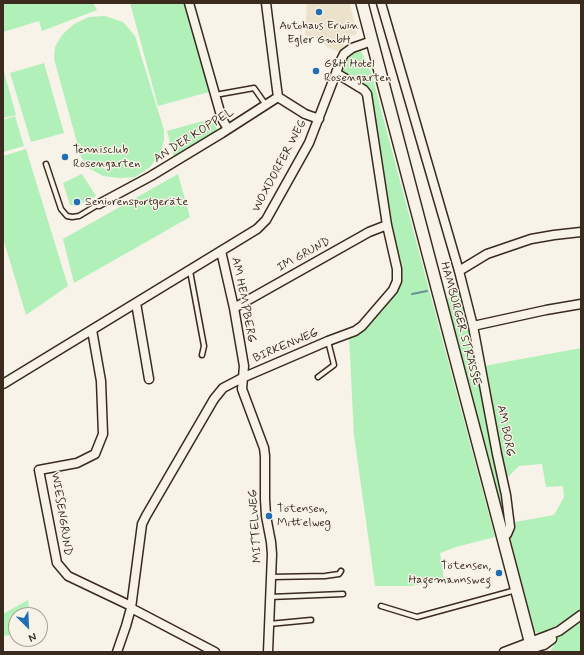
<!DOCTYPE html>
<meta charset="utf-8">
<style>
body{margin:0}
#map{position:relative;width:584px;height:655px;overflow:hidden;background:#f7f3e8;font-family:Mynerve,sans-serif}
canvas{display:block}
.frame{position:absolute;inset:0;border:4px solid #3b2a1e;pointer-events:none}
.north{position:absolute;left:8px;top:607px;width:40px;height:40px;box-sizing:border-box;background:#f7f3e8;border:1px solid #aca397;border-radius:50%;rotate:156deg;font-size:11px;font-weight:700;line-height:16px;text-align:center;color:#3b2a1e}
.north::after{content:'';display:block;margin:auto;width:14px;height:18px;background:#1f6fb2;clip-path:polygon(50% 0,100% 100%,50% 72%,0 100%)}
</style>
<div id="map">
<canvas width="584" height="655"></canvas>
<div class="frame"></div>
<div class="north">N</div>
</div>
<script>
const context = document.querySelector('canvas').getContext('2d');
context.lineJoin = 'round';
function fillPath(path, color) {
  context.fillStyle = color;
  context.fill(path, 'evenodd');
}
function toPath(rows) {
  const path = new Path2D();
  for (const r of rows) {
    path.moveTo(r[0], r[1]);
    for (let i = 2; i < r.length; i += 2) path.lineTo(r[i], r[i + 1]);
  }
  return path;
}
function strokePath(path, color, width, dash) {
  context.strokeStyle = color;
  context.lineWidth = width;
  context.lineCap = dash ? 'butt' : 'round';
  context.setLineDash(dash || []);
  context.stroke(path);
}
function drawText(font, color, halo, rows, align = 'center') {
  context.font = font + ' Mynerve,sans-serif';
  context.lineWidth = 3;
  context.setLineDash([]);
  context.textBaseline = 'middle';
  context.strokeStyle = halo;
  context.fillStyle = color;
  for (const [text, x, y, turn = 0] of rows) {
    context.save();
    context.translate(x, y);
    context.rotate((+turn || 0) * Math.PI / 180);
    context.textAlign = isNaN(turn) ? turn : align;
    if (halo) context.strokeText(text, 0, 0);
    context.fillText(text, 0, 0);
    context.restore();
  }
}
const built = toPath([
 [307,3,350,3,357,34,348,37,343,48,339,52,327,47,321,40,305,35]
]);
const green = toPath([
 [3,3,93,3,97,10,42,31,39,21,3,32],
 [130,3,185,3,209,92,158,106],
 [105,16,123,22,135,36,164,130,164,140,160,154,150,167,135,177,119,178,103,176,90,169,81,157,54,59,55,47,62,35,74,24,89,17],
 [353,51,361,51,371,72,495,537,456,547,440,553,444,580,411,586,375,586,354,435,349,336,400,277,371,95,344,74,342,65,345,57],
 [44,63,64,133,31,142,10,73],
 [3,68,16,115,3,118],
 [15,116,24,146,3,152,3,120],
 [214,118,217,130,174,157,167,131],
 [26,149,68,286,26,315,3,238,3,156],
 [82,174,96,196,76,206,70,205,63,183],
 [178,174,190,217,74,283,63,239],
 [463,286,484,366,581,348,581,652,550,652,557,639,551,629,544,634,534,632,531,617,504,524,554,515,564,497,563,486,546,487,542,464,519,466,507,478,511,502,499,506,447,299],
 [28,600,30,615,16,615,16,634,3,636,3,614]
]);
const stream = toPath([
 [412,294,427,291]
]);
const service = toPath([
 [215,95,254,88,266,105],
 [46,164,61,209,67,216,72,217,79,216,99,204],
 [190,271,204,346,202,355],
 [318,377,334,365,328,341],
 [271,577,325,576,339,574,341,571],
 [270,597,343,594],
 [381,606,417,617,516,590],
 [269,624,311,620]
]);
const minor = toPath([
 [189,3,222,119,228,129],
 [266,3,276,82,278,97,305,114,319,119],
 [381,3,459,271,473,326,497,454,506,495,510,527,507,534,502,537],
 [99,204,151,176,222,133,278,97],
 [221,251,234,308,244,366,242,389,264,448,265,456,265,499,266,516,271,542,272,554,268,652],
 [459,271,487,254,531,239,554,235,581,232],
 [136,303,149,379],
 [234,308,369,232,387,225],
 [473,326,546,310,581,304],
 [92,330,101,381,103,434,95,454,77,463,39,470,57,563,68,576,131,606],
 [3,384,257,229,266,220,309,143,336,73,340,62,344,54,352,48,372,41],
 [131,608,215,652],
 [117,652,126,626,131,608,142,524,146,516,214,399,223,388,242,378,328,341,355,331,362,326,393,290,397,281,397,269,387,225,367,94,364,90,336,73],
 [504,652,549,635,559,631,581,615],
 [519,652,544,645,552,639]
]);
const secondary = toPath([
 [362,3,533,652]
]);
const markers = [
 [319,12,4,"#1f6fb2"],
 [316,71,4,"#1f6fb2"],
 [65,157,4,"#1f6fb2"],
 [77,202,4,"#1f6fb2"],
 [269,516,4,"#1f6fb2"],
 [499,573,4,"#1f6fb2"]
];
const poiNames = [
 ["Autohaus Erwin",319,26,"center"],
 ["Egler GmbH",319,40,"center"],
 ["G&H Hotel",324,64],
 ["Rosengarten",324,78],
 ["Tennisclub",73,150],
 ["Rosengarten",73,164],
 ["Seniorensportgeräte",85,202],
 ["Tötensen,",277,509],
 ["Mittelweg",277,523],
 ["Tötensen,",491,566,"right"],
 ["Hagemannsweg",491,580,"right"]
];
const streetNames = [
 ["AN DER KOPPEL",194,136,-32],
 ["WOXDORFER WEG",280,166,-62],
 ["IM GRUND",304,255,-29],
 ["AM HEMPBERG",243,300,79],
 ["HAMBURGER STRASSE",460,324,75],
 ["BIRKENWEG",286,346,-23],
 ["AM BORG",505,431,79],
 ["WIESENGRUND",61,514,81],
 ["MITTELWEG",256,526,-94]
];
fillPath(built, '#ece2cc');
fillPath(green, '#b1f0b8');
strokePath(stream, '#6c8e9b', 2);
strokePath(service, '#3b2a1e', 7);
strokePath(minor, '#3b2a1e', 11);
strokePath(secondary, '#3b2a1e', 14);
strokePath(service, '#f7f3e8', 4);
strokePath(minor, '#f7f3e8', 8);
strokePath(secondary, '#f7f3e8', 11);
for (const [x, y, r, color] of markers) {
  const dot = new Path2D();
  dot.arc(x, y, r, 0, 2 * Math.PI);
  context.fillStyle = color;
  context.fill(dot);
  strokePath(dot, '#f7f3e8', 1.5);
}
drawText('12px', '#3b2a1e', '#f7f3e8', poiNames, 'left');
drawText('12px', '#3b2a1e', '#f7f3e8', streetNames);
</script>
